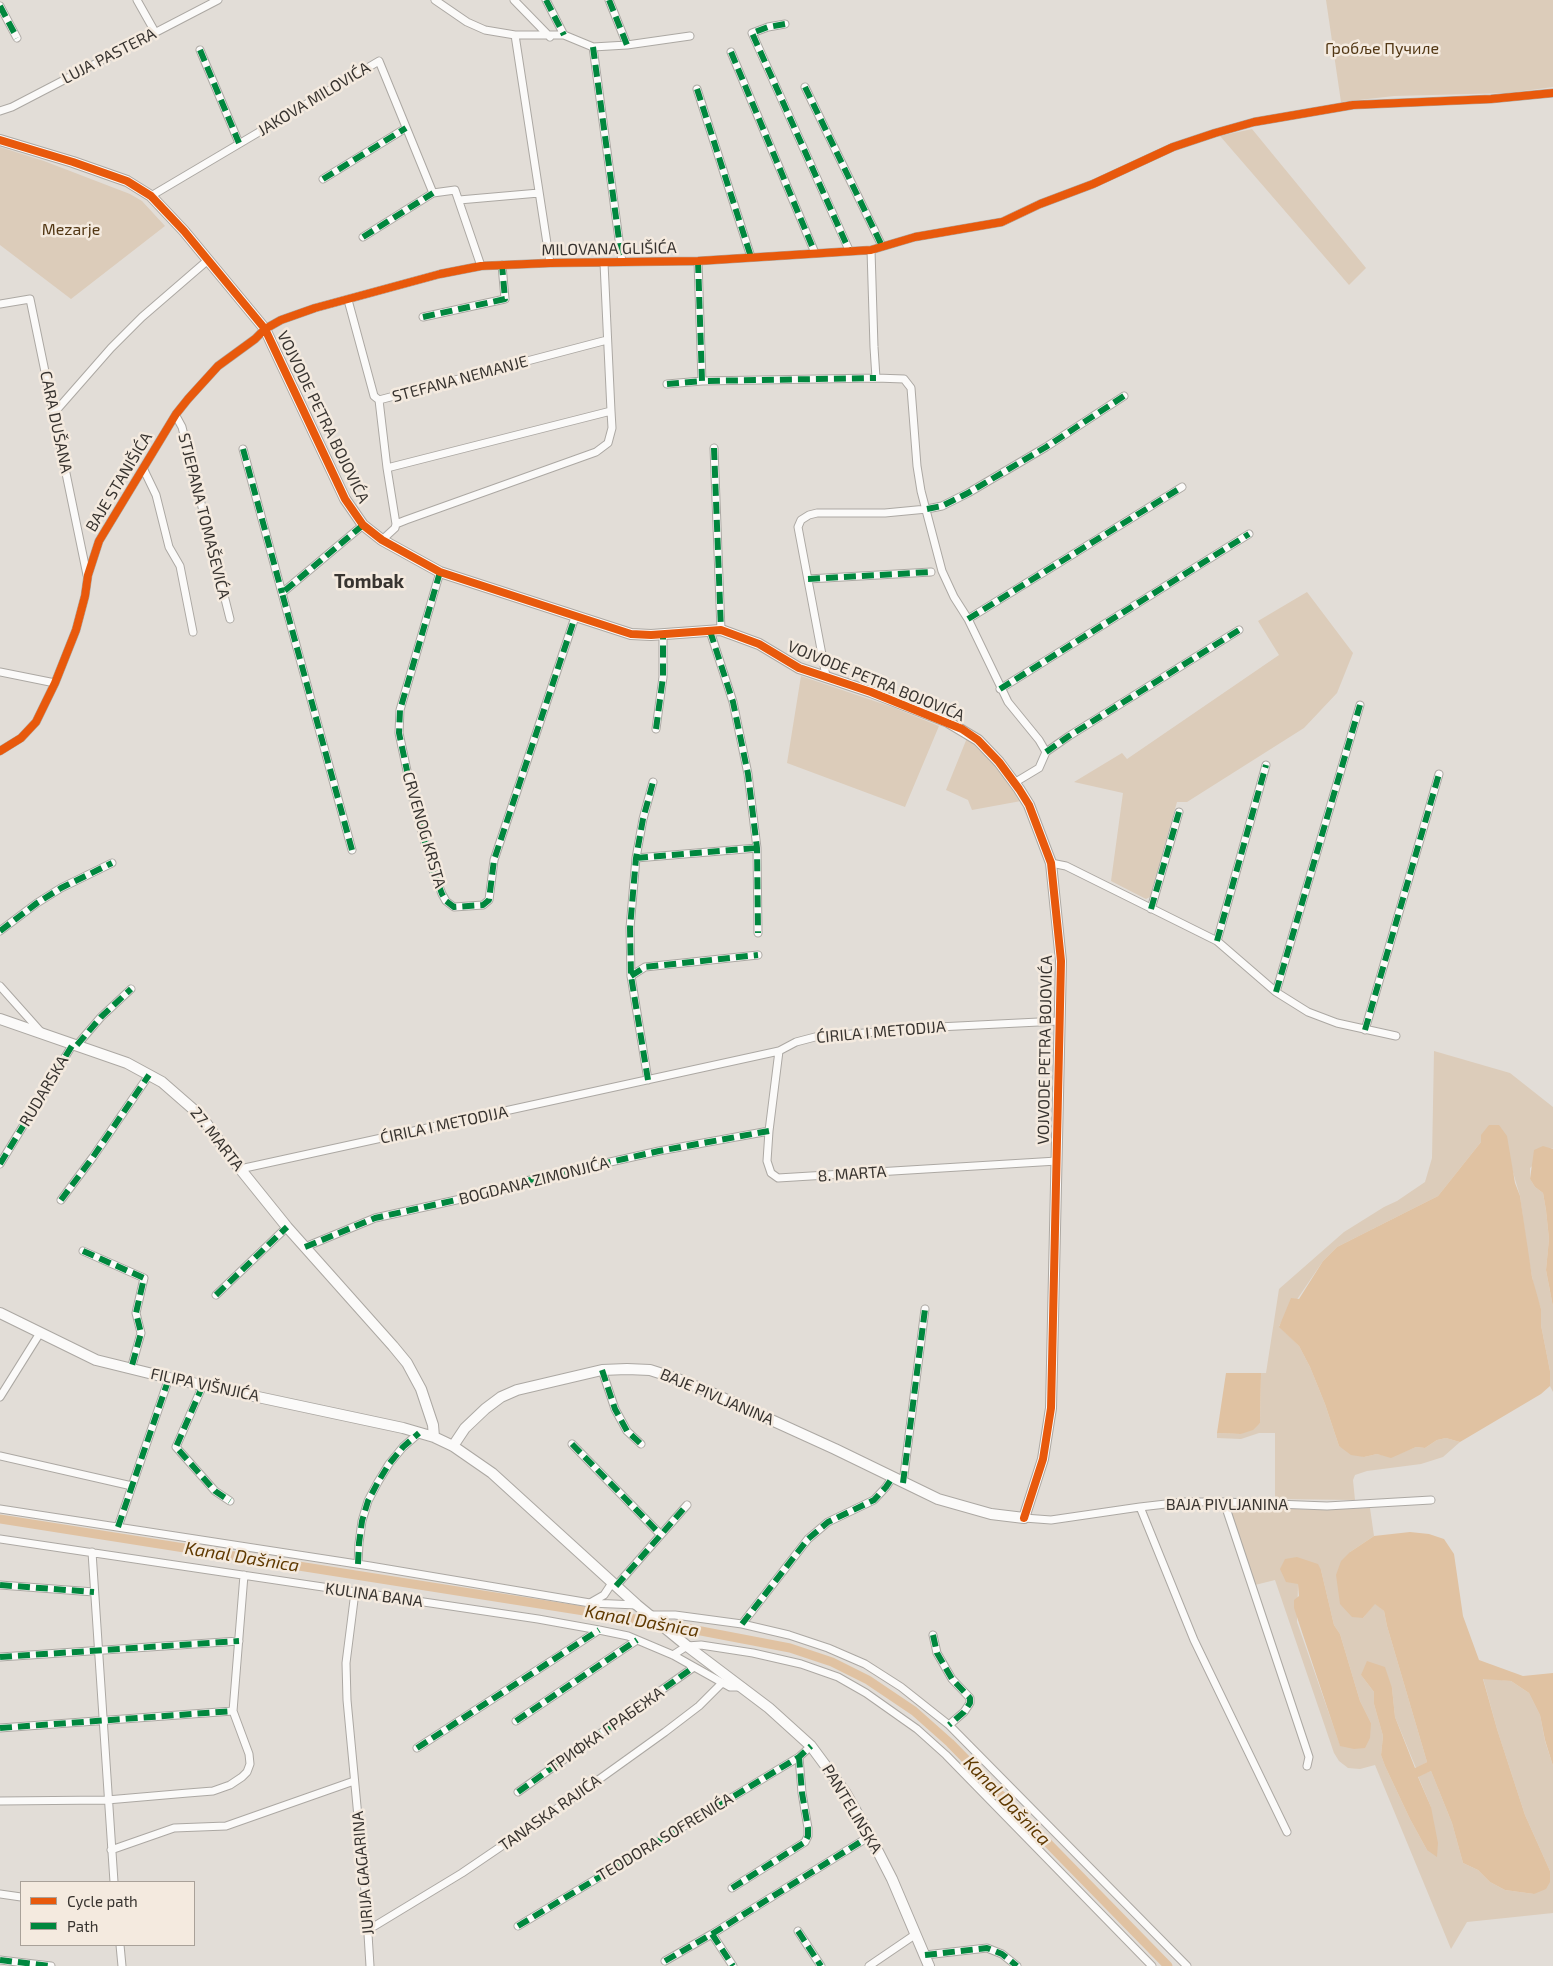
<!DOCTYPE html>
<meta charset="utf-8">
<style>
body{margin:0}
#map{position:relative;width:1553px;height:1966px;overflow:hidden;background:#e2ddd7;font-family:"Exo 2",sans-serif}
canvas{display:block}
.legend{position:absolute;left:20px;top:1881px;width:175px;height:65px;box-sizing:border-box;background:#f4eadf;border:1px solid #a9a199;margin:0;padding:6px 9px;list-style:none;font-size:15px;color:#383430}
.legend li{display:flex;align-items:center;gap:10px;height:25px}
.legend b{width:25px;border:1px solid #a9a199}
</style>
<div id="map">
<canvas width="1553" height="1966"></canvas>
<ul class="legend">
<li><b style="height:6px;background:#e8590c"></b>Cycle path</li>
<li><b style="height:6px;background:#00873e"></b>Path</li>
</ul>
</div>
<script>
const context = document.querySelector('canvas').getContext('2d');
context.lineJoin = 'round';
function fillPath(path, color) {
  context.fillStyle = color;
  context.fill(path, 'evenodd');
}
function toPath(rows) {
  const path = new Path2D();
  for (const r of rows) {
    path.moveTo(r[0], r[1]);
    for (let i = 2; i < r.length; i += 2) path.lineTo(r[i], r[i + 1]);
  }
  return path;
}
function strokePath(path, color, width, dash) {
  context.strokeStyle = color;
  context.lineWidth = width;
  context.lineCap = dash ? 'butt' : 'round';
  context.setLineDash(dash || []);
  context.stroke(path);
}
function drawText(font, color, halo, rows, align = 'center') {
  context.font = font + ' "Exo 2",sans-serif';
  context.lineWidth = 5;
  context.setLineDash([]);
  context.textBaseline = 'middle';
  context.strokeStyle = halo;
  context.fillStyle = color;
  for (const [text, x, y, turn = 0] of rows) {
    context.save();
    context.translate(x, y);
    context.rotate((+turn || 0) * Math.PI / 180);
    context.textAlign = isNaN(turn) ? turn : align;
    if (halo) context.strokeText(text, 0, 0);
    context.fillText(text, 0, 0);
    context.restore();
  }
}
const green = toPath([
 [1326,0,1553,0,1553,87,1508,93,1394,96,1341,102],
 [1252,129,1366,268,1349,285,1220,136],
 [0,147,44,161,130,194,142,201,165,226,71,299,0,245],
 [1307,592,1353,653,1337,693,1304,728,1187,802,1177,802,1150,897,1146,899,1111,881,1123,793,1074,782,1122,753,1127,759,1279,655,1258,621],
 [801,676,892,707,939,726,905,807,787,763],
 [967,738,992,762,1021,801,972,810,968,800,946,790],
 [1434,1051,1510,1073,1553,1107,1553,1149,1552,1148,1530,1168,1530,1179,1535,1187,1543,1193,1546,1210,1549,1239,1546,1270,1553,1307,1553,1392,1550,1386,1550,1371,1541,1325,1541,1309,1535,1292,1528,1256,1520,1196,1512,1169,1481,1142,1438,1196,1337,1247,1323,1261,1279,1326,1299,1346,1310,1367,1325,1404,1339,1446,1364,1457,1377,1454,1391,1457,1416,1447,1425,1448,1437,1440,1446,1438,1460,1442,1443,1457,1421,1464,1367,1471,1355,1475,1353,1480,1355,1500,1275,1499,1275,1433,1259,1433,1241,1439,1217,1438,1217,1433,1241,1434,1260,1423,1261,1373,1266,1373,1279,1289,1344,1232,1384,1207,1397,1201,1425,1182,1432,1158],
 [1232,1505,1312,1510,1370,1508,1374,1536,1350,1552,1363,1618,1375,1603,1384,1611,1387,1626,1427,1762,1416,1768,1395,1717,1392,1688,1361,1675,1374,1692,1374,1704,1383,1736,1381,1755,1385,1766,1410,1819,1427,1850,1431,1807,1418,1776,1431,1771,1452,1823,1463,1863,1478,1870,1490,1882,1505,1890,1534,1894,1550,1871,1525,1815,1497,1729,1483,1678,1511,1681,1529,1693,1540,1715,1545,1741,1553,1766,1553,1913,1467,1922,1451,1949,1375,1765,1360,1769,1348,1768,1339,1761,1334,1753,1275,1580,1255,1585,1229,1507],
 [1321,1570,1334,1625,1340,1634,1360,1701,1371,1723,1340,1745,1297,1622,1298,1584]
]);
const water = toPath([
 [1489,1125,1499,1125,1507,1136,1515,1183,1520,1196,1532,1277,1541,1309,1541,1325,1550,1371,1550,1386,1541,1394,1460,1442,1446,1438,1437,1440,1425,1448,1416,1447,1391,1458,1377,1454,1364,1457,1351,1455,1339,1446,1325,1404,1310,1367,1299,1346,1279,1327,1291,1298,1299,1299,1323,1261,1337,1247,1438,1196,1481,1142,1481,1135],
 [1543,1146,1553,1149,1553,1307,1546,1270,1549,1239,1546,1210,1543,1193,1535,1187,1530,1179,1534,1150],
 [1226,1373,1261,1373,1260,1423,1253,1430,1241,1434,1217,1433],
 [1410,1532,1429,1534,1444,1539,1454,1554,1463,1616,1479,1660,1523,1676,1553,1673,1553,1766,1545,1740,1540,1715,1529,1693,1511,1681,1483,1679,1497,1729,1525,1815,1550,1871,1550,1882,1546,1889,1534,1894,1505,1890,1490,1882,1478,1870,1463,1863,1452,1823,1431,1771,1418,1777,1431,1807,1438,1843,1437,1857,1427,1850,1410,1819,1385,1766,1381,1755,1383,1736,1374,1704,1374,1692,1361,1675,1367,1661,1385,1667,1392,1688,1395,1717,1415,1768,1427,1762,1387,1626,1384,1611,1375,1604,1363,1618,1352,1617,1340,1604,1336,1575,1341,1561,1350,1552,1374,1536],
 [1297,1557,1318,1564,1321,1570,1334,1625,1340,1634,1360,1701,1371,1723,1370,1738,1365,1748,1354,1749,1340,1746,1294,1608,1294,1600,1299,1596,1298,1584,1286,1582,1280,1569,1285,1559]
]);
const canal = toPath([
 [0,1519,654,1622,790,1648,832,1662,868,1680,914,1711,950,1743,1168,1966]
]);
const street = toPath([
 [137,0,155,32],
 [435,0,467,22,485,30,515,35,564,35,593,47,627,45,690,36],
 [514,0,550,37],
 [546,0,564,35],
 [609,0,627,45],
 [0,6,17,38],
 [785,24,768,27,752,33,849,250],
 [515,35,550,263],
 [593,47,622,262],
 [200,50,239,143],
 [731,52,815,253],
 [805,87,882,246],
 [697,89,751,257],
 [0,111,12,107,218,0],
 [323,179,406,128],
 [151,196,379,61,433,193,455,190,481,266],
 [459,200,539,193],
 [363,237,433,193],
 [871,250,874,347,876,378,904,379,911,388,917,466,921,491,942,571,954,597,968,619,1008,702,1039,740,1046,752,1039,768,1014,783],
 [698,261,702,381,876,378],
 [348,300,374,396,379,400],
 [0,304,30,299,87,575],
 [423,317,505,299,502,265],
 [667,384,702,381],
 [54,413,111,348,142,317,208,260],
 [176,416,182,427,230,619],
 [714,448,721,630],
 [243,449,282,593],
 [143,468,156,495,169,547,180,566,193,632],
 [387,468,611,411],
 [396,524,387,468,379,400,607,340],
 [382,540,395,528,396,524,406,520,596,452,608,443,612,428,611,411,604,263],
 [440,572,400,710,399,733,413,799,431,865,442,894,446,901,454,907,483,905,489,900,494,860,575,617],
 [808,579,931,572],
 [968,619,1182,487],
 [710,631,733,702,748,774,757,848,758,933],
 [0,672,55,683],
 [826,676,798,527,801,520,809,515,817,513,885,513,927,509,942,506,968,493,1046,447,1124,396],
 [1000,689,1249,534],
 [656,729,663,677,663,634],
 [0,751,21,738,36,722,55,683,76,630,85,596,88,575,99,541,176,414,188,399,218,366,255,339,265,329,281,320,315,308,440,274,481,266,550,263,698,261,871,250,915,237,1002,222,1040,204,1093,184,1173,147,1215,133,1254,122,1353,105,1491,99,1553,93],
 [1046,752,1069,736,1239,630],
 [352,850,282,593,363,525],
 [636,858,757,848],
 [1051,863,1066,866,1217,941,1276,992,1308,1012,1337,1023,1396,1036],
 [1151,909,1179,812],
 [0,931,37,903,61,888,112,863],
 [1217,941,1266,765],
 [631,976,645,967,758,955],
 [0,986,41,1032],
 [1276,992,1360,705],
 [1365,1030,1439,774],
 [77,1045,101,1017,131,989],
 [779,1051,769,1131,767,1161,771,1173,778,1178,1057,1161],
 [648,1080,631,976,630,928,636,858,643,819,653,782],
 [0,1164,73,1044],
 [240,1169,779,1051,796,1042,815,1037,938,1027,1059,1021],
 [61,1200,93,1157,149,1075],
 [305,1247,375,1218,497,1191,526,1181,659,1151,769,1131],
 [83,1251,144,1278,136,1313,141,1333,131,1369],
 [216,1295,287,1227],
 [602,1370,615,1409,627,1431,641,1444],
 [203,1385,176,1447,215,1491,230,1501],
 [0,1397,40,1333],
 [572,1444,660,1534],
 [0,1456,132,1486],
 [903,1483,925,1309],
 [1224,1502,1309,1757,1307,1766],
 [1140,1507,1194,1640,1287,1832],
 [0,1509,370,1566,590,1603],
 [1024,1518,1051,1520,1140,1507,1183,1502,1224,1502,1327,1506,1431,1500],
 [118,1527,169,1378],
 [0,1539,538,1619,599,1630,628,1636,673,1655,730,1687,743,1687],
 [92,1552,114,1882],
 [358,1564,359,1543,362,1521,368,1501,378,1482,389,1464,403,1447,419,1433],
 [612,1583,604,1595,590,1603,637,1605],
 [0,1585,94,1592],
 [616,1586,687,1505],
 [355,1592,346,1663,347,1700,366,1902,370,1966],
 [649,1615,675,1615,742,1624,789,1635,828,1648,865,1664,901,1687,949,1725,1187,1966],
 [742,1624,808,1539,828,1522,874,1500,886,1487,892,1478],
 [933,1635,937,1653,952,1679,970,1698,970,1703,964,1712,949,1725],
 [673,1655,687,1646,701,1645,753,1653,801,1664,838,1677,866,1693,917,1729,946,1755,1152,1966],
 [0,1657,239,1641],
 [516,1721,637,1640],
 [0,1728,233,1711],
 [417,1748,599,1630],
 [518,1792,694,1667],
 [0,1801,107,1800,188,1793,213,1791,230,1785,242,1777,247,1772,250,1764,249,1754,233,1711,244,1575],
 [111,1850,174,1828,226,1826,354,1781],
 [732,1888,805,1842,808,1836,808,1828,802,1793,799,1757],
 [0,1894,21,1897],
 [518,1926,799,1757,811,1746],
 [368,1930,462,1873,587,1788,665,1732,699,1706,722,1683],
 [798,1931,821,1966],
 [712,1934,733,1966],
 [120,1945,122,1966],
 [925,1955,987,1948,1002,1954,1017,1966],
 [0,1960,51,1966],
 [665,1961,712,1934,870,1836],
 [869,1966,916,1934]
]);
const secondary = toPath([
 [0,140,73,162,127,181,151,196,184,231,265,329,345,499,363,525,382,540,440,572,631,634,651,635,721,630,759,644,799,668,871,692,948,722,978,740,999,762,1019,789,1029,805,1051,863,1061,961,1051,1408,1043,1459,1024,1518,991,1514,938,1499,835,1449,712,1393,678,1379,650,1370,627,1369,602,1370,517,1390,501,1397,485,1409,465,1428,453,1446],
 [0,1019,127,1063,162,1082,201,1116,233,1160,287,1227,393,1346,407,1363,421,1389,433,1425,434,1437],
 [0,1313,96,1360,169,1378,403,1428,434,1437,453,1446,492,1473,637,1605,687,1646,769,1708,811,1746,845,1792,870,1836,892,1879,929,1966]
]);
const quiet = toPath([
 [546,0,564,35],
 [609,0,627,45],
 [0,6,17,38],
 [785,24,768,27,752,33,849,250],
 [593,47,622,262],
 [200,50,239,143],
 [731,52,815,253],
 [805,87,882,246],
 [697,89,751,257],
 [323,179,406,128],
 [363,237,433,193],
 [698,261,702,381,876,378],
 [423,317,505,299,502,265],
 [667,384,702,381],
 [714,448,721,630],
 [243,449,282,593],
 [927,509,942,506,968,493,1046,447,1124,396],
 [440,572,400,710,399,733,413,799,431,865,442,894,446,901,454,907,483,905,489,900,494,860,575,617],
 [808,579,931,572],
 [968,619,1182,487],
 [710,631,733,702,748,774,757,848,758,933],
 [1000,689,1249,534],
 [656,729,663,677,663,634],
 [1046,752,1069,736,1239,630],
 [352,850,282,593,363,525],
 [636,858,757,848],
 [1151,909,1179,812],
 [0,931,37,903,61,888,112,863],
 [1217,941,1266,765],
 [631,976,645,967,758,955],
 [1276,992,1360,705],
 [1365,1030,1439,774],
 [77,1045,101,1017,131,989],
 [648,1080,631,976,630,928,636,858,643,819,653,782],
 [0,1164,73,1044],
 [61,1200,93,1157,149,1075],
 [305,1247,375,1218,497,1191,526,1181,659,1151,769,1131],
 [83,1251,144,1278,136,1313,141,1333,131,1369],
 [216,1295,287,1227],
 [602,1370,615,1409,627,1431,641,1444],
 [203,1385,176,1447,215,1491,230,1501],
 [572,1444,660,1534],
 [903,1483,925,1309],
 [118,1527,169,1378],
 [358,1564,359,1543,362,1521,368,1501,378,1482,389,1464,403,1447,419,1433],
 [0,1585,94,1592],
 [616,1586,687,1505],
 [742,1624,808,1539,828,1522,874,1500,886,1487,892,1478],
 [933,1635,937,1653,952,1679,970,1698,970,1703,964,1712,949,1725],
 [0,1657,239,1641],
 [516,1721,637,1640],
 [0,1728,233,1711],
 [417,1748,599,1630],
 [518,1792,694,1667],
 [732,1888,805,1842,808,1836,808,1828,802,1793,799,1757],
 [518,1926,799,1757,811,1746],
 [798,1931,821,1966],
 [712,1934,733,1966],
 [925,1955,987,1948,1002,1954,1017,1966],
 [0,1960,51,1966],
 [665,1961,712,1934,870,1836]
]);
const cycleway = toPath([
 [0,140,73,162,127,181,151,196,184,231,265,329,345,499,363,525,382,540,440,572,631,634,651,635,721,630,759,644,799,668,871,692,962,729,978,740,999,762,1019,789,1029,805,1051,863,1061,961,1051,1408,1043,1459,1024,1518],
 [0,751,21,738,36,722,55,683,76,630,85,596,88,575,99,541,176,414,188,399,218,366,255,339,265,329,281,320,315,308,440,274,481,266,550,263,698,261,871,250,915,237,1002,222,1040,204,1093,184,1173,147,1215,133,1254,122,1353,105,1491,99,1553,93]
]);
const parkNames = [
 ["Гробље Пучиле",1382,49],
 ["Mezarje",71,230]
];
const streetNames = [
 ["LUJA PASTERA",109,56,-27],
 ["JAKOVA MILOVIĆA",314,99,-31],
 ["MILOVANA GLIŠIĆA",609,249,-1],
 ["STEFANA NEMANJE",460,379,-15],
 ["VOJVODE PETRA BOJOVIĆA",323,417,64],
 ["CARA DUŠANA",56,422,78],
 ["BAJE STANIŠIĆA",119,482,-59],
 ["STJEPANA TOMAŠEVIĆA",204,516,76],
 ["VOJVODE PETRA BOJOVIĆA",876,681,22],
 ["CRVENOG KRSTA",424,830,74],
 ["ĆIRILA I METODIJA",881,1032,-5],
 ["VOJVODE PETRA BOJOVIĆA",1045,1050,-89],
 ["RUDARSKA",44,1091,-59],
 ["ĆIRILA I METODIJA",444,1125,-12],
 ["27. MARTA",217,1139,52],
 ["8. MARTA",852,1174,-4],
 ["BOGDANA ZIMONJIĆA",534,1181,-14],
 ["FILIPA VIŠNJIĆA",205,1385,12],
 ["BAJE PIVLJANINA",717,1397,23],
 ["BAJA PIVLJANINA",1227,1505],
 ["KULINA BANA",374,1595,8],
 ["ТРИФКА ГРАБЕЖА",606,1730,-35],
 ["PANTELINSKA",852,1809,59],
 ["TANASKA RAJIĆA",550,1813,-35],
 ["TEODORA SOFRENIĆA",665,1837,-31],
 ["JURIJA GAGARINA",363,1873,-95]
];
const waterNames = [
 ["Kanal Dašnica",242,1557,9],
 ["Kanal Dašnica",642,1621,10],
 ["Kanal Dašnica",1007,1801,46]
];
const quarterNames = [
 ["Tombak",369,582]
];
fillPath(green, '#dcccba');
fillPath(water, '#e0c2a2');
strokePath(canal, '#e0c2a2', 9);
strokePath(street, '#aca8a3', 9);
strokePath(secondary, '#aca8a3', 12);
strokePath(street, '#fbfaf9', 7);
strokePath(secondary, '#fbfaf9', 10);
strokePath(quiet, '#00873e', 6, [12, 6]);
strokePath(cycleway, '#e8590c', 8);
drawText('16px', '#523714', '#f4eadf', parkNames);
drawText('16px', '#383430', '#f4eadf', streetNames);
drawText('italic 18px', '#5f3900', '#f4eadf', waterNames);
drawText('bold 19px', '#383430', '#f4eadf', quarterNames);
</script>
